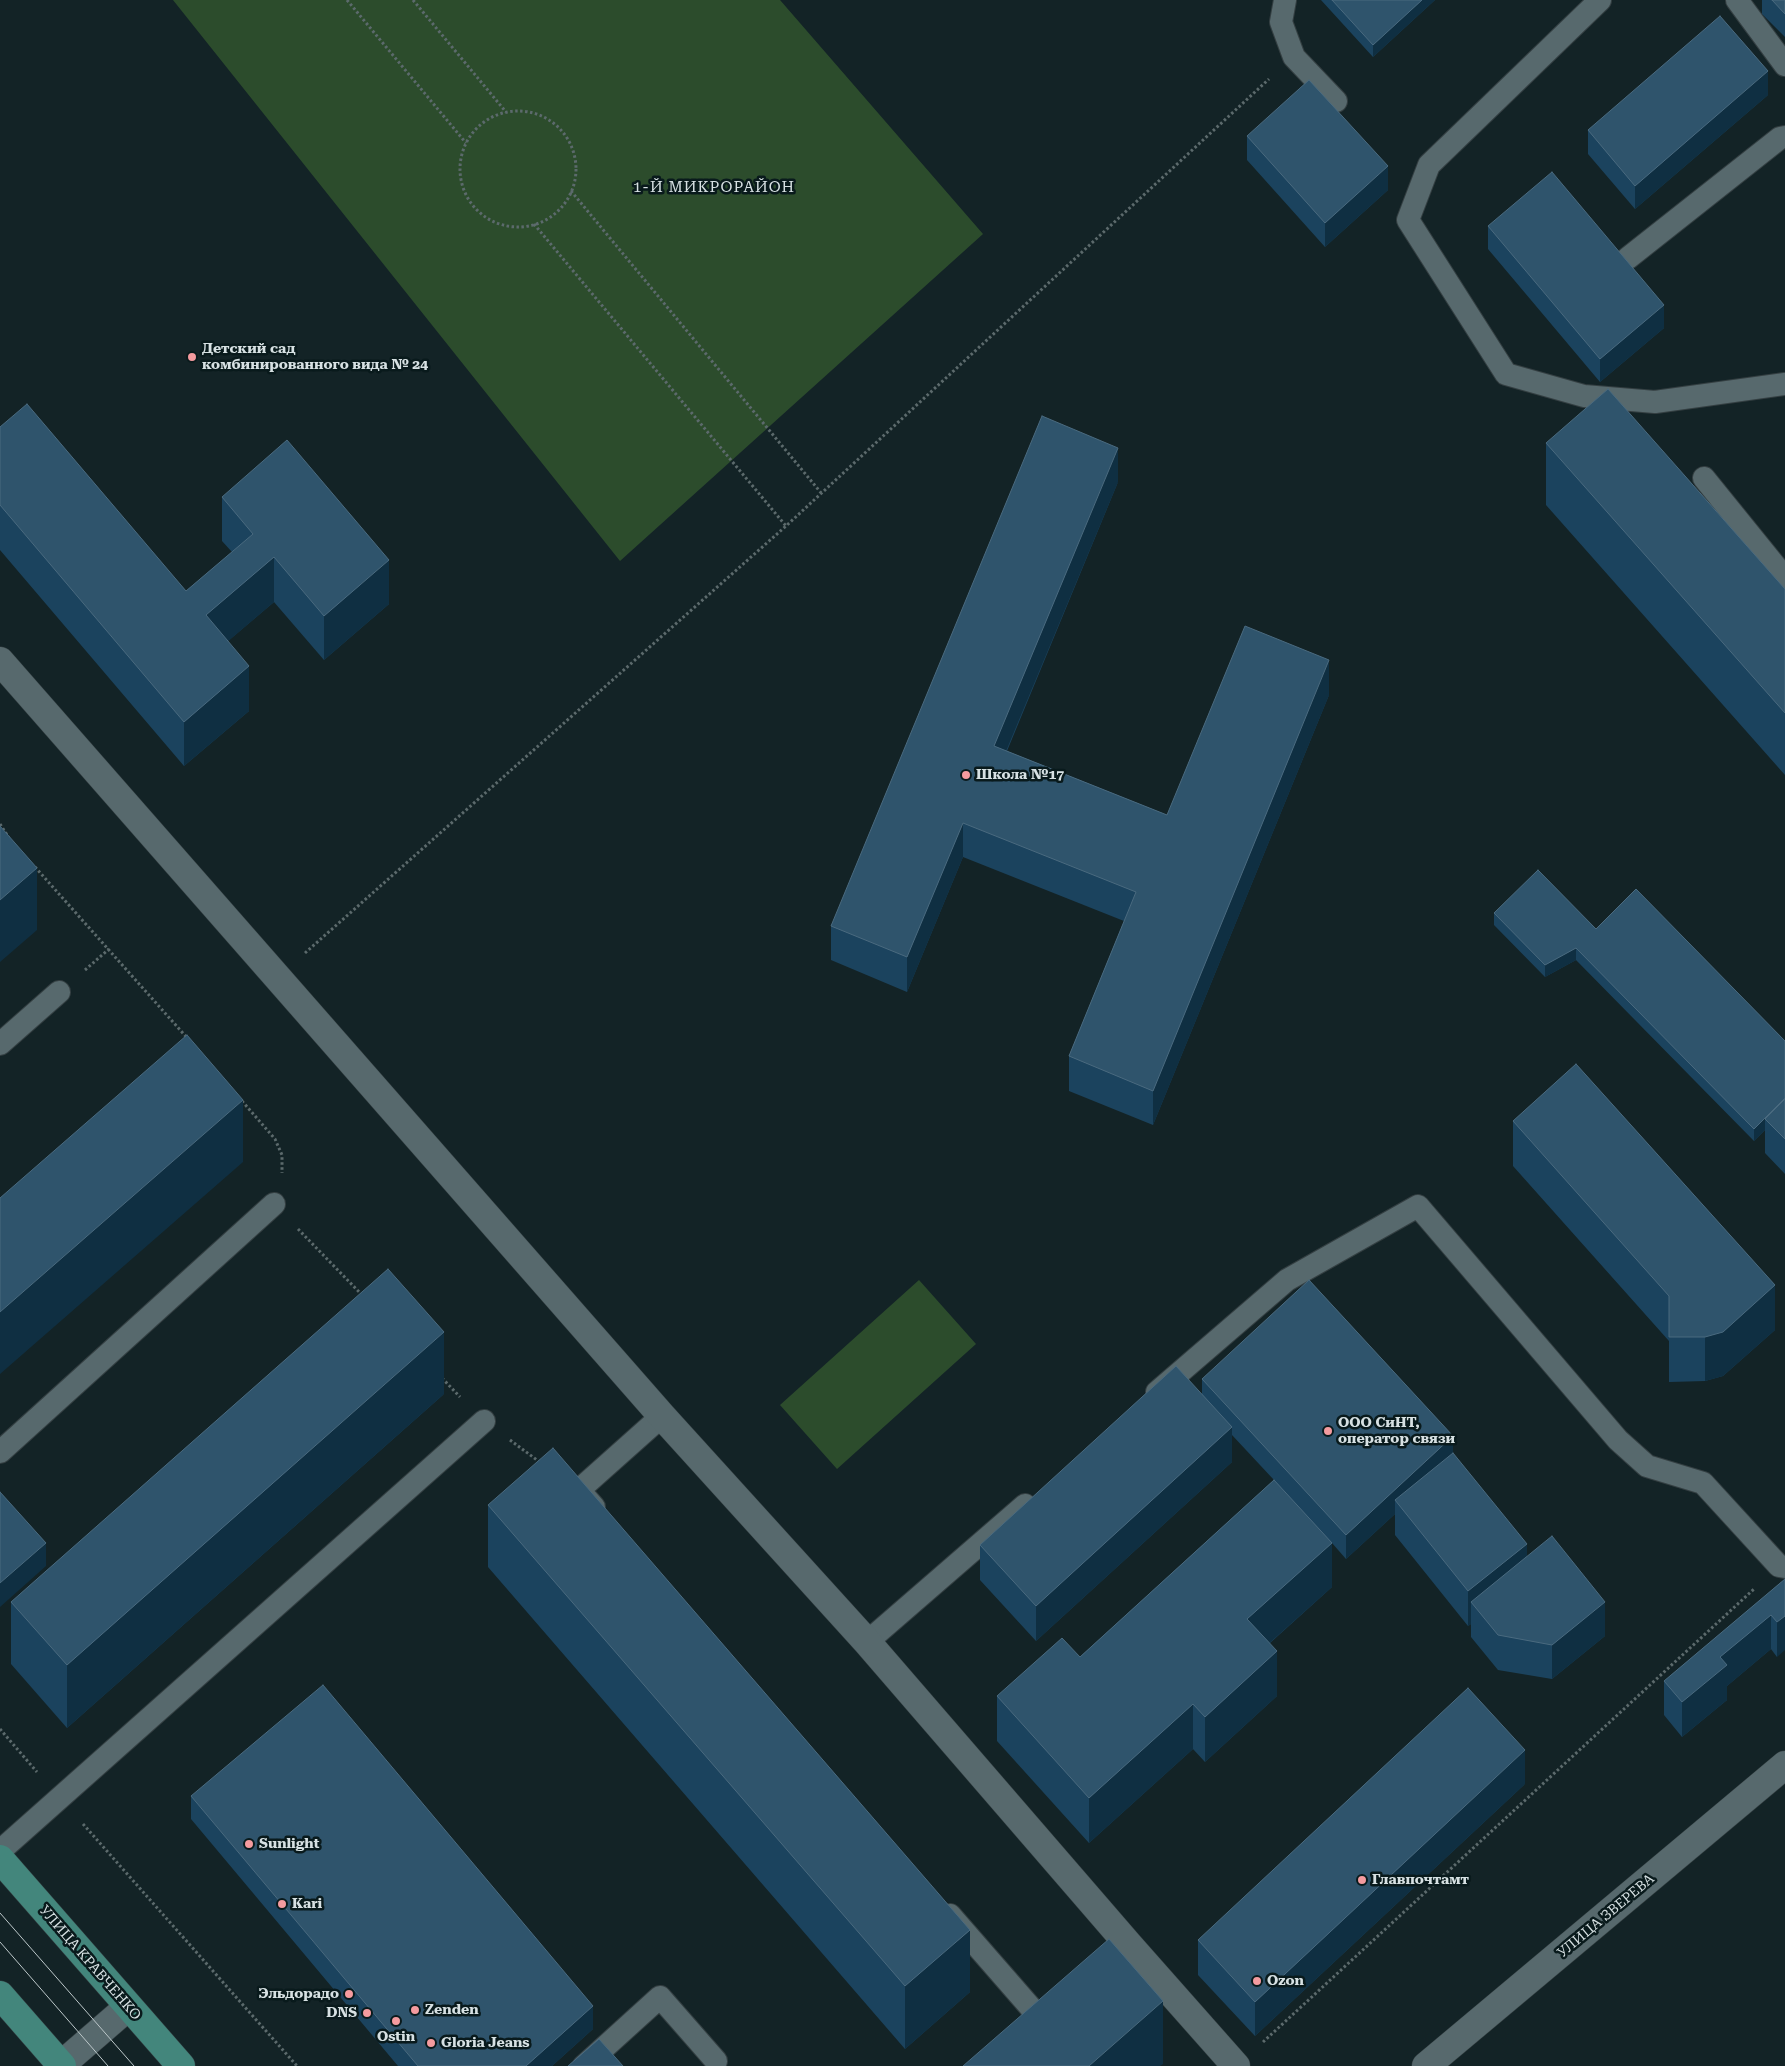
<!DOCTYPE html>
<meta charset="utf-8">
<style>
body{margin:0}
canvas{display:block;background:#132326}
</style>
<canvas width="1785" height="2066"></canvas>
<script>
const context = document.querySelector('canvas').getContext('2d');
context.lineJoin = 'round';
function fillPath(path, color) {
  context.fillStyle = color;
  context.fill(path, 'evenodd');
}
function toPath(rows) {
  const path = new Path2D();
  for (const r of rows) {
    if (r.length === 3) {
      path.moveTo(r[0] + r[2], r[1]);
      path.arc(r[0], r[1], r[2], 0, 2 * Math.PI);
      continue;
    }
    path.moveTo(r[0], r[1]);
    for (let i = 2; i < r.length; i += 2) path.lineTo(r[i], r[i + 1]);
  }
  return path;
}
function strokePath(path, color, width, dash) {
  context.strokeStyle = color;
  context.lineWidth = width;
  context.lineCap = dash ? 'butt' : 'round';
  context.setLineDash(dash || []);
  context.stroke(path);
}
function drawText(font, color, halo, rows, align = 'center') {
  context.font = font + ' "Roboto Serif",serif';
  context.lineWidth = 5;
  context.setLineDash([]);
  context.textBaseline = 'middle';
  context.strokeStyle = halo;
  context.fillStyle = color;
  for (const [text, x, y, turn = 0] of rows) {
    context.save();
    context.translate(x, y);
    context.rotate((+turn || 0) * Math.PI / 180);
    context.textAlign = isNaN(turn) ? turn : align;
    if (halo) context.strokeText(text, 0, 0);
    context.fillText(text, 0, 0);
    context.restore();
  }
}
const green = toPath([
 [173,0,780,0,983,234,620,561],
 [919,1280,976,1344,837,1469,780,1405]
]);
const path = toPath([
 [347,0,466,143],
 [413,0,506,112],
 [518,169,58],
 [571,191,822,494],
 [534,224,786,526],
 [0,824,9,838],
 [35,867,189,1040],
 [305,953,786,526,1269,79],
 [85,970,109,949],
 [242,1101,275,1139,282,1155,282,1173],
 [298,1229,363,1296],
 [442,1378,460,1397],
 [510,1440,541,1463],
 [0,1729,37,1772],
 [83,1824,297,2066],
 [1263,2042,1754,1589]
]);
const service = toPath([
 [1285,0,1281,22,1294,57,1336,101],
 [1600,0,1429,165,1408,220,1506,374,1584,396,1655,402,1785,384],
 [1737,0,1785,65],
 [1628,258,1780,138,1785,137],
 [1704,478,1785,578],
 [0,1044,59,992],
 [1157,1392,1287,1280,1418,1206,1618,1440,1647,1466,1703,1483,1779,1566,1785,1567],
 [0,1452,274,1204],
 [594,1507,579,1490,662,1416],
 [867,1642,1025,1505],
 [0,1851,484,1421],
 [950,1915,1045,2024],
 [584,2066,660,1997,716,2061]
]);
const minor = toPath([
 [0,661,662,1416,867,1642,1128,1944,1236,2066],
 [61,2065,128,2007]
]);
const secondary = toPath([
 [1426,2066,1785,1765]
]);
const primary = toPath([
 [0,1859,181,2066],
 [0,1995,62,2066]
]);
const tram = toPath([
 [0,1913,134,2066],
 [0,1942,108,2066]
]);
const wall = toPath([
 [1321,0,1435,0,1373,57],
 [1762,0,1785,0,1785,37,1762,14],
 [1768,95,1635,209,1588,154,1588,130],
 [1247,136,1388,190,1325,247,1247,160],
 [1488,226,1664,328,1600,382,1488,249],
 [0,427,186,591,232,552,222,541,222,497,389,604,324,660,274,602,228,641,249,711,184,766,0,550],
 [1546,443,1785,589,1785,775,1546,505],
 [1118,482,1007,751,1167,815,1329,695,1153,1125,1069,1091,1069,1056,1124,921,963,857,907,992,831,960,831,926],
 [1494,913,1596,929,1785,1041,1785,1174,1765,1153,1765,1130,1754,1141,1576,960,1545,977,1494,925],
 [1513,1121,1775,1330,1723,1376,1705,1381,1669,1382,1669,1341,1513,1166],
 [1202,1379,1453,1453,1527,1557,1605,1636,1552,1679,1498,1670,1471,1637,1471,1624,1468,1626,1395,1535,1395,1514,1346,1559,1332,1543,1332,1587,1270,1643,1277,1696,1205,1762,1193,1749,1089,1843,997,1741,997,1696,1080,1657,1274,1480,1232,1435,1232,1462,1036,1641,980,1580,980,1545,1202,1395],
 [444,1394,67,1728,11,1664,11,1602],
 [488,1505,970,1992,905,2049,488,1567],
 [1785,1579,1777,1657,1771,1649,1727,1686,1727,1700,1682,1737,1664,1715,1664,1681],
 [1525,1784,1255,2036,1198,1975,1198,1940],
 [191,1796,593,2029,552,2066,398,2066,191,1819]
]);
const shadedWall = toPath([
 [1422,0,1435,0,1373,57,1373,45],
 [1768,71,1768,95,1635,209,1635,186],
 [1388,166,1388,190,1325,247,1325,223],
 [1664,305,1664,328,1600,382,1600,359],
 [1118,448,1118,482,994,780,994,746],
 [274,557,274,602,206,660,206,615],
 [389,560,389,604,324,660,324,616],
 [1329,660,1329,695,1153,1125,1153,1091],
 [249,666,249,711,184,766,184,722],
 [963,823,963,857,907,992,907,957],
 [37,868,37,930,0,962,0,900],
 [1576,948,1576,960,1545,977,1545,965],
 [1785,1098,1765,1119,1765,1130,1754,1141,1754,1129],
 [243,1100,243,1162,0,1374,0,1312],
 [1775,1285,1775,1330,1723,1376,1705,1381,1705,1337],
 [444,1332,444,1394,67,1728,67,1665],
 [1232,1427,1232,1462,1036,1641,1036,1606],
 [1453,1436,1453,1460,1395,1500,1395,1514,1346,1559,1346,1535],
 [46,1543,46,1566,0,1607,0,1583],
 [1332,1543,1332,1587,1247,1663,1247,1619],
 [1527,1544,1527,1578,1471,1602,1471,1624,1468,1626,1468,1591],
 [1605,1602,1605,1636,1552,1679,1552,1645],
 [1771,1615,1771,1649,1727,1686,1727,1700,1682,1737,1682,1702,1720,1657],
 [1785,1616,1785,1650,1777,1657,1777,1622],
 [1277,1651,1277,1696,1205,1762,1205,1717],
 [1193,1704,1193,1749,1089,1843,1089,1798],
 [1525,1750,1525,1784,1255,2036,1255,2002],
 [970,1930,970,1992,905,2049,905,1986],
 [1163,2001,1163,2064,1160,2066,1089,2066],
 [593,2006,593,2029,552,2066,526,2066]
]);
const building = toPath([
 [1332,0,1422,0,1373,45,1332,0],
 [1772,0,1785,0,1785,14,1772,0],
 [1720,16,1768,71,1635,186,1588,130,1720,16],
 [1309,80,1388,166,1325,223,1247,136,1309,80],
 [1552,172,1664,305,1600,359,1488,226,1552,172],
 [1608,389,1785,589,1785,713,1546,443,1608,389],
 [27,404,186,591,253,534,222,497,287,440,389,560,324,616,274,557,206,615,249,666,184,722,0,505,0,427,27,404],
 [1042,416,1118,448,994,746,1167,815,1245,626,1329,660,1153,1091,1069,1056,1136,892,963,823,907,957,831,926,1042,416],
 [0,826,37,868,0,900,0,826],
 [1538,870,1596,929,1636,889,1785,1041,1785,1098,1754,1129,1576,948,1545,965,1494,913,1538,870],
 [187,1035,243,1100,0,1312,0,1198,187,1035],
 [1576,1064,1775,1285,1723,1332,1705,1337,1669,1337,1669,1296,1513,1121,1576,1064],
 [1785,1099,1785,1139,1765,1119,1785,1099],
 [388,1269,444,1332,67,1665,11,1602,388,1269],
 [1309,1280,1453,1436,1346,1535,1202,1379,1309,1280],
 [1176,1366,1232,1427,1036,1606,980,1545,1176,1366],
 [553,1448,970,1930,905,1986,488,1505,553,1448],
 [1453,1453,1527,1544,1468,1591,1395,1500,1453,1453],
 [1274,1480,1332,1543,1247,1619,1277,1651,1205,1717,1193,1704,1089,1798,997,1696,1062,1638,1080,1657,1274,1480],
 [0,1492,46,1543,0,1583,0,1492],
 [1552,1536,1605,1602,1552,1645,1498,1635,1471,1602,1552,1536],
 [1785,1579,1785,1616,1777,1622,1771,1615,1720,1657,1727,1665,1682,1702,1664,1681,1785,1579],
 [323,1685,593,2006,526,2066,418,2066,191,1796,323,1685],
 [1468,1688,1525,1750,1255,2002,1198,1940,1468,1688],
 [1109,1939,1163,2001,1089,2066,963,2066,1109,1939],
 [599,2039,623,2066,568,2066,599,2039]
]);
const markers = [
 [192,357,5,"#f49b9f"],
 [966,775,5,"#f49b9f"],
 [1328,1431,5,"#f49b9f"],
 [249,1844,5,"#f49b9f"],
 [1362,1880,5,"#f49b9f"],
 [282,1904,5,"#f49b9f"],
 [1257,1981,5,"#f49b9f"],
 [349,1994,5,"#f49b9f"],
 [415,2010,5,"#f49b9f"],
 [367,2013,5,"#f49b9f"],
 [396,2021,5,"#f49b9f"],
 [431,2043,5,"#f49b9f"]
];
const poiNames = [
 ["Детский сад",202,349],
 ["комбинированного вида № 24",202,365],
 ["Школа №17",976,775],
 ["ООО СиНТ,",1338,1423],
 ["оператор связи",1338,1439],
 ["Sunlight",259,1844],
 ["Главпочтамт",1372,1880],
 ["Kari",292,1904],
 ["Ozon",1267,1981],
 ["Эльдорадо",339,1994,"right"],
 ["Zenden",425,2010],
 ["DNS",357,2013,"right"],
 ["Ostin",396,2037,"center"],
 ["Gloria Jeans",441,2043]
];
const streetNames = [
 ["УЛИЦА ЗВЕРЕВА",1606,1916,-40],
 ["УЛИЦА КРАВЧЕНКО",90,1963,49]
];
const neighbourhoodNames = [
 ["1-Й МИКРОРАЙОН",714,188]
];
fillPath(green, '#2c4c2c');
strokePath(service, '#343f42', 24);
strokePath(minor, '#343f42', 29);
strokePath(secondary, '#343f42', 29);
strokePath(primary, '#343f42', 29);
strokePath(path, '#5c6a6c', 3, [2.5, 2.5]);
strokePath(service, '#57696d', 22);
strokePath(minor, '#57696d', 28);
strokePath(secondary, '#57696d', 28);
strokePath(primary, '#43867c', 28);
strokePath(tram, '#bcc7c9', 1);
fillPath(wall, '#1b435e');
fillPath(shadedWall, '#0f2f42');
fillPath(building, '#2f546c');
strokePath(building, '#4a6a7f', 1);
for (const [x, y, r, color] of markers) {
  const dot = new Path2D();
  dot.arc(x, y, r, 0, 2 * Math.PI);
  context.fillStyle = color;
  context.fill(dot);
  strokePath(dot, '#091a1c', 2);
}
drawText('bold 14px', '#d7e1e3', '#091a1c', poiNames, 'left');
drawText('14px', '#d7e1e3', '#091a1c', streetNames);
context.letterSpacing = '1px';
drawText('15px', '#d7e1e3', '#091a1c', neighbourhoodNames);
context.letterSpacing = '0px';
</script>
